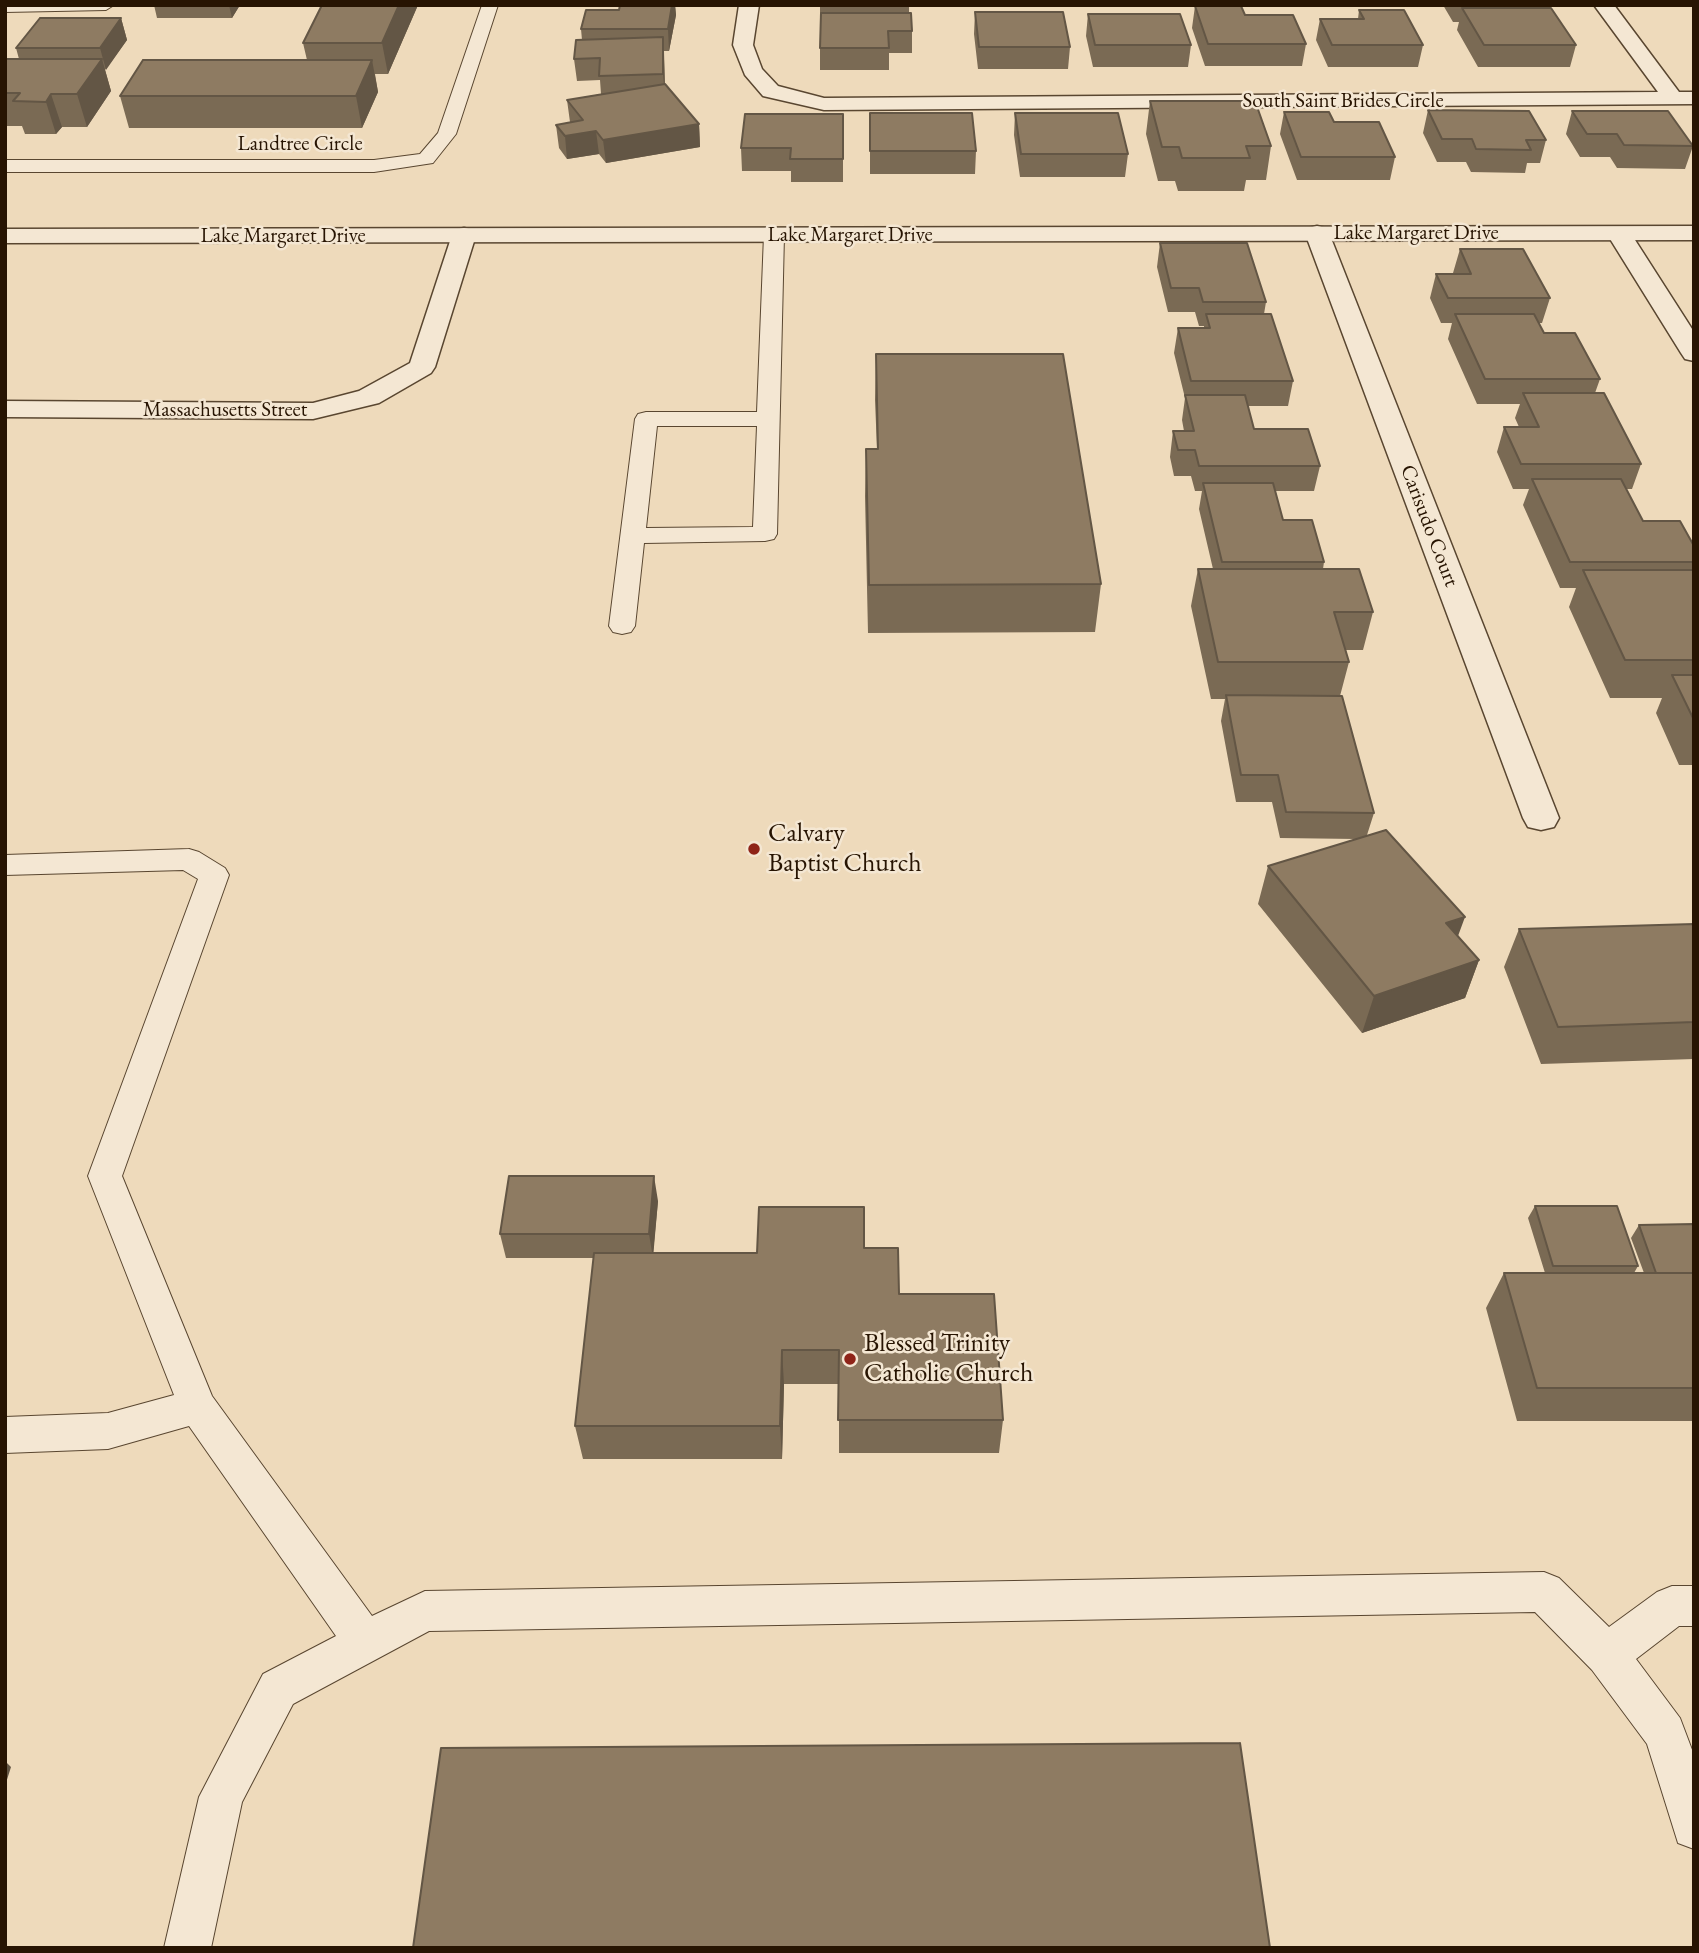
<!DOCTYPE html>
<style>
body{margin:0}
#map{position:relative;width:1699px;height:1953px;overflow:hidden;background:#eedabb;font-family:"EB Garamond",serif}
canvas{display:block}
.frame{position:absolute;inset:0;border:7px solid #271402;pointer-events:none}
</style>
<div id="map">
<canvas width="1699" height="1953"></canvas>
<div class="frame"></div>
</div>
<script>
const context = document.querySelector('canvas').getContext('2d');
context.lineJoin = 'round';
function toPath(rows) {
  const path = new Path2D();
  for (const r of rows) {
    path.moveTo(r[0], r[1]);
    for (let i = 2; i < r.length; i += 2) path.lineTo(r[i], r[i + 1]);
  }
  return path;
}
function strokePath(path, color, width, dash) {
  context.strokeStyle = color;
  context.lineWidth = width;
  context.lineCap = dash ? 'butt' : 'round';
  context.setLineDash(dash || []);
  context.stroke(path);
}
function fillPath(path, color) {
  context.fillStyle = color;
  context.fill(path, 'evenodd');
}
function drawText(font, color, halo, rows, align = 'center') {
  context.font = font + ' "EB Garamond",serif';
  context.lineWidth = 5;
  context.setLineDash([]);
  context.textBaseline = 'middle';
  context.strokeStyle = halo;
  context.fillStyle = color;
  for (const [text, x, y, turn = 0] of rows) {
    context.save();
    context.translate(x, y);
    context.rotate((+turn || 0) * Math.PI / 180);
    context.textAlign = isNaN(turn) ? turn : align;
    if (halo) context.strokeText(text, 0, 0);
    context.fillText(text, 0, 0);
    context.restore();
  }
}
const service = toPath([
 [5,5,114,5,106,10,5,12,5,5],
 [482,5,498,5,456,134,433,163,374,172,5,172,5,160,374,160,420,154,438,133,482,5],
 [774,229,781,231,784,235,777,534,774,539,765,541,644,543,635,626,631,632,622,634,613,632,609,626,635,419,638,414,646,412,757,412,764,235,767,231,774,229],
 [657,426,757,426,753,527,646,528,657,426],
 [189,849,199,852,225,868,229,875,122,1176,212,1396,372,1616,425,1591,1544,1572,1559,1578,1609,1627,1657,1592,1672,1586,1694,1586,1694,1626,1679,1626,1636,1659,1680,1718,1694,1755,1694,1849,1678,1843,1647,1744,1592,1670,1535,1612,429,1631,293,1704,242,1802,211,1948,164,1948,199,1797,263,1674,336,1636,189,1426,108,1449,5,1453,5,1417,108,1413,174,1395,88,1176,198,879,183,870,5,875,5,855,189,849]
]);
const minor = toPath([
 [739,5,759,5,753,45,762,69,778,86,824,98,1658,92,1594,5,1614,5,1679,92,1694,92,1694,104,824,110,763,96,745,75,733,45,739,5],
 [1317,226,1326,228,1329,233,1559,818,1554,827,1541,830,1528,827,1523,818,1305,233,1308,228,1317,226],
 [1619,227,1628,229,1694,332,1694,361,1685,359,1681,353,1607,234,1610,229,1619,227],
 [464,228,473,230,476,235,435,367,431,373,379,403,313,419,5,417,5,401,313,403,359,391,410,363,452,235,455,230,464,228]
]);
const tertiary = toPath([
 [1694,226,1694,240,5,243,5,229,1694,226]
]);
const wall = toPath([
 [154,5,240,5,232,18,157,18],
 [322,5,418,5,388,74,375,74,378,92,362,128,129,128,120,96,307,60,303,43],
 [675,5,676,15,669,51,664,51,665,84,699,124,700,147,606,163,599,154,567,159,559,148,556,125,570,122,567,100,601,94,600,80,577,81,574,59,582,40,581,29,619,10],
 [820,5,909,5,909,13,912,31,912,53,889,53,889,70,820,70],
 [1443,5,1537,5,1536,8,1576,45,1570,67,1478,67,1457,30,1459,22,1453,22],
 [1195,6,1245,15,1306,44,1302,66,1205,66,1192,28],
 [1359,10,1423,45,1418,67,1328,67,1316,40,1320,19,1358,19],
 [975,12,1070,47,1068,69,978,69,974,34],
 [1088,14,1191,45,1188,67,1093,67,1086,36],
 [121,18,127,40,105,70,111,91,87,127,62,127,56,134,25,134,22,126,5,126,5,59,19,59,16,48],
 [1150,101,1271,146,1266,180,1246,180,1244,191,1178,191,1175,181,1158,181,1146,134],
 [1428,110,1546,140,1540,163,1527,163,1525,173,1471,172,1466,162,1437,162,1423,133],
 [1572,111,1693,146,1685,169,1617,168,1610,157,1580,157,1566,134],
 [1284,112,1334,122,1395,157,1390,180,1297,180,1280,134],
 [870,113,976,151,975,174,870,174],
 [1015,113,1128,154,1125,177,1020,177,1014,135],
 [843,114,843,182,791,182,791,171,742,171,741,148],
 [1160,243,1266,302,1264,314,1293,381,1288,406,1248,406,1254,429,1320,466,1314,491,1275,491,1283,520,1324,562,1323,569,1373,612,1363,650,1345,650,1349,662,1340,696,1374,813,1367,835,1479,960,1465,998,1362,1033,1258,904,1268,866,1356,839,1280,838,1272,802,1236,802,1221,721,1225,699,1211,699,1191,606,1198,569,1213,569,1199,509,1202,491,1195,491,1191,476,1174,476,1170,457,1173,431,1184,431,1182,420,1185,398,1174,353,1178,328,1204,328,1204,326,1199,326,1195,312,1168,312,1157,267],
 [1460,249,1550,298,1542,323,1539,323,1544,333,1600,379,1595,393,1641,464,1632,489,1626,489,1643,521,1694,546,1694,765,1679,765,1656,713,1662,698,1610,698,1569,607,1576,588,1560,588,1523,505,1529,489,1513,489,1497,452,1504,427,1519,427,1515,418,1520,404,1477,404,1448,339,1452,323,1441,323,1430,298,1436,274,1453,273],
 [876,354,1101,584,1095,632,868,633,865,496,866,449,877,449,875,400],
 [1694,924,1694,1059,1541,1064,1504,967,1519,929],
 [658,1201,653,1253,757,1253,864,1248,899,1294,1003,1420,999,1453,839,1453,839,1384,784,1384,782,1459,583,1459,575,1426,594,1258,506,1258,500,1234],
 [1535,1206,1638,1266,1634,1273,1644,1273,1631,1238,1639,1225,1694,1224,1694,1421,1517,1421,1486,1308,1504,1273,1545,1273,1528,1218]
]);
const shadedWall = toPath([
 [229,5,240,5,232,18],
 [399,5,418,5,388,74,382,43],
 [672,5,675,5,676,15,669,51,668,29],
 [121,18,127,40,106,70,100,48],
 [663,37,664,59,665,96,663,74],
 [102,59,111,91,87,127,77,94],
 [372,60,378,92,362,128,356,96],
 [51,94,62,127,56,134,46,102],
 [699,124,700,147,606,163,603,140],
 [596,131,599,154,567,159,565,136],
 [1465,917,1451,955,1446,923],
 [1479,960,1465,998,1362,1033,1374,996],
 [654,1176,658,1201,653,1258,649,1234],
 [782,1350,784,1384,782,1459,780,1426],
 [5,1761,11,1767,5,1786]
]);
const building = toPath([
 [322,5,399,5,382,43,303,43,322,5],
 [620,5,672,5,668,29,581,29,586,10,619,10,620,5],
 [1195,6,1241,6,1245,15,1293,15,1306,44,1208,44,1195,6],
 [1462,8,1551,8,1576,45,1484,45,1462,8],
 [1359,10,1404,10,1423,45,1332,45,1320,19,1364,19,1359,10],
 [975,12,1063,12,1070,47,979,47,975,12],
 [821,13,911,13,912,31,888,31,889,48,820,48,821,13],
 [1088,14,1180,14,1191,45,1095,45,1088,14],
 [40,18,121,18,100,48,16,48,40,18],
 [663,37,663,74,599,76,600,58,574,59,576,40,663,37],
 [5,59,102,59,77,94,51,94,46,102,13,101,20,93,5,93,5,59],
 [143,60,372,60,356,96,120,96,143,60],
 [665,84,699,124,603,140,596,131,565,136,556,125,583,120,567,100,665,84],
 [1150,101,1255,101,1271,146,1246,146,1250,158,1182,158,1179,147,1162,147,1150,101],
 [1428,110,1529,111,1546,140,1526,140,1531,150,1476,149,1472,139,1442,139,1428,110],
 [1572,111,1668,111,1693,146,1624,145,1617,134,1587,134,1572,111],
 [1284,112,1329,112,1334,122,1379,122,1395,157,1301,157,1284,112],
 [870,113,972,113,976,151,870,151,870,113],
 [1015,113,1118,113,1128,154,1021,154,1015,113],
 [745,114,843,114,843,159,790,159,791,148,741,148,745,114],
 [1160,243,1247,243,1266,302,1203,302,1199,288,1171,288,1160,243],
 [1460,249,1523,249,1550,298,1448,298,1436,274,1471,274,1460,249],
 [1206,314,1271,314,1293,381,1191,381,1178,328,1210,328,1206,314],
 [1455,314,1534,314,1544,333,1575,333,1600,379,1485,379,1455,314],
 [876,354,1063,354,1101,584,869,585,866,449,878,449,876,354],
 [1523,393,1604,393,1641,464,1521,464,1504,427,1539,427,1523,393],
 [1185,395,1245,395,1254,429,1308,429,1320,466,1199,466,1195,450,1178,450,1173,431,1194,431,1185,395],
 [1532,479,1621,479,1643,521,1680,521,1694,546,1694,562,1570,562,1532,479],
 [1203,483,1273,483,1283,520,1312,520,1324,562,1222,562,1203,483],
 [1198,569,1359,569,1373,612,1334,612,1349,662,1218,662,1198,569],
 [1583,570,1694,570,1694,660,1625,660,1583,570],
 [1672,675,1694,675,1694,720,1672,675],
 [1226,695,1342,696,1374,813,1286,812,1278,775,1241,775,1226,695],
 [1386,830,1465,917,1446,923,1479,960,1374,996,1268,866,1386,830],
 [1694,924,1694,1022,1558,1027,1519,929,1694,924],
 [509,1176,654,1176,649,1234,500,1234,509,1176],
 [1535,1206,1617,1206,1638,1266,1553,1266,1535,1206],
 [759,1207,864,1207,864,1248,898,1248,899,1294,994,1294,1003,1420,838,1420,839,1350,782,1350,780,1426,575,1426,594,1253,757,1253,759,1207],
 [1694,1224,1694,1273,1656,1273,1639,1225,1694,1224],
 [1504,1273,1694,1273,1694,1388,1537,1388,1504,1273],
 [1240,1743,1270,1948,413,1948,441,1748,1240,1743]
]);
const markers = [
 [754,849,7,"#8f2418"],
 [850,1359,7,"#8f2418"]
];
const farStreetnames = [
 ["South Saint Brides Circle",1343,101],
 ["Landtree Circle",300,144],
 ["Lake Margaret Drive",1416,233],
 ["Lake Margaret Drive",850,235],
 ["Lake Margaret Drive",283,236],
 ["Massachusetts Street",225,410],
 ["Carisudo Court",1429,526,69]
];
const poiNames = [
 ["Calvary",768,834],
 ["Baptist Church",768,864],
 ["Blessed Trinity",864,1344],
 ["Catholic Church",864,1374]
];
strokePath(service, '#594630', 2);
strokePath(minor, '#594630', 3);
strokePath(tertiary, '#594630', 3);
fillPath(service, '#f4e7d3');
fillPath(minor, '#f4e7d3');
fillPath(tertiary, '#f4e7d3');
fillPath(wall, '#7a6a54');
fillPath(shadedWall, '#635645');
fillPath(building, '#8e7b62');
strokePath(building, '#635645', 2);
for (const [x, y, r, color] of markers) {
  const dot = new Path2D();
  dot.arc(x, y, r, 0, 2 * Math.PI);
  context.fillStyle = color;
  context.fill(dot);
  strokePath(dot, '#f4e7d3', 2.5);
}
drawText('21px', '#271402', '#f4e7d3', farStreetnames);
drawText('26px', '#271402', '#f4e7d3', poiNames, 'left');
</script>
